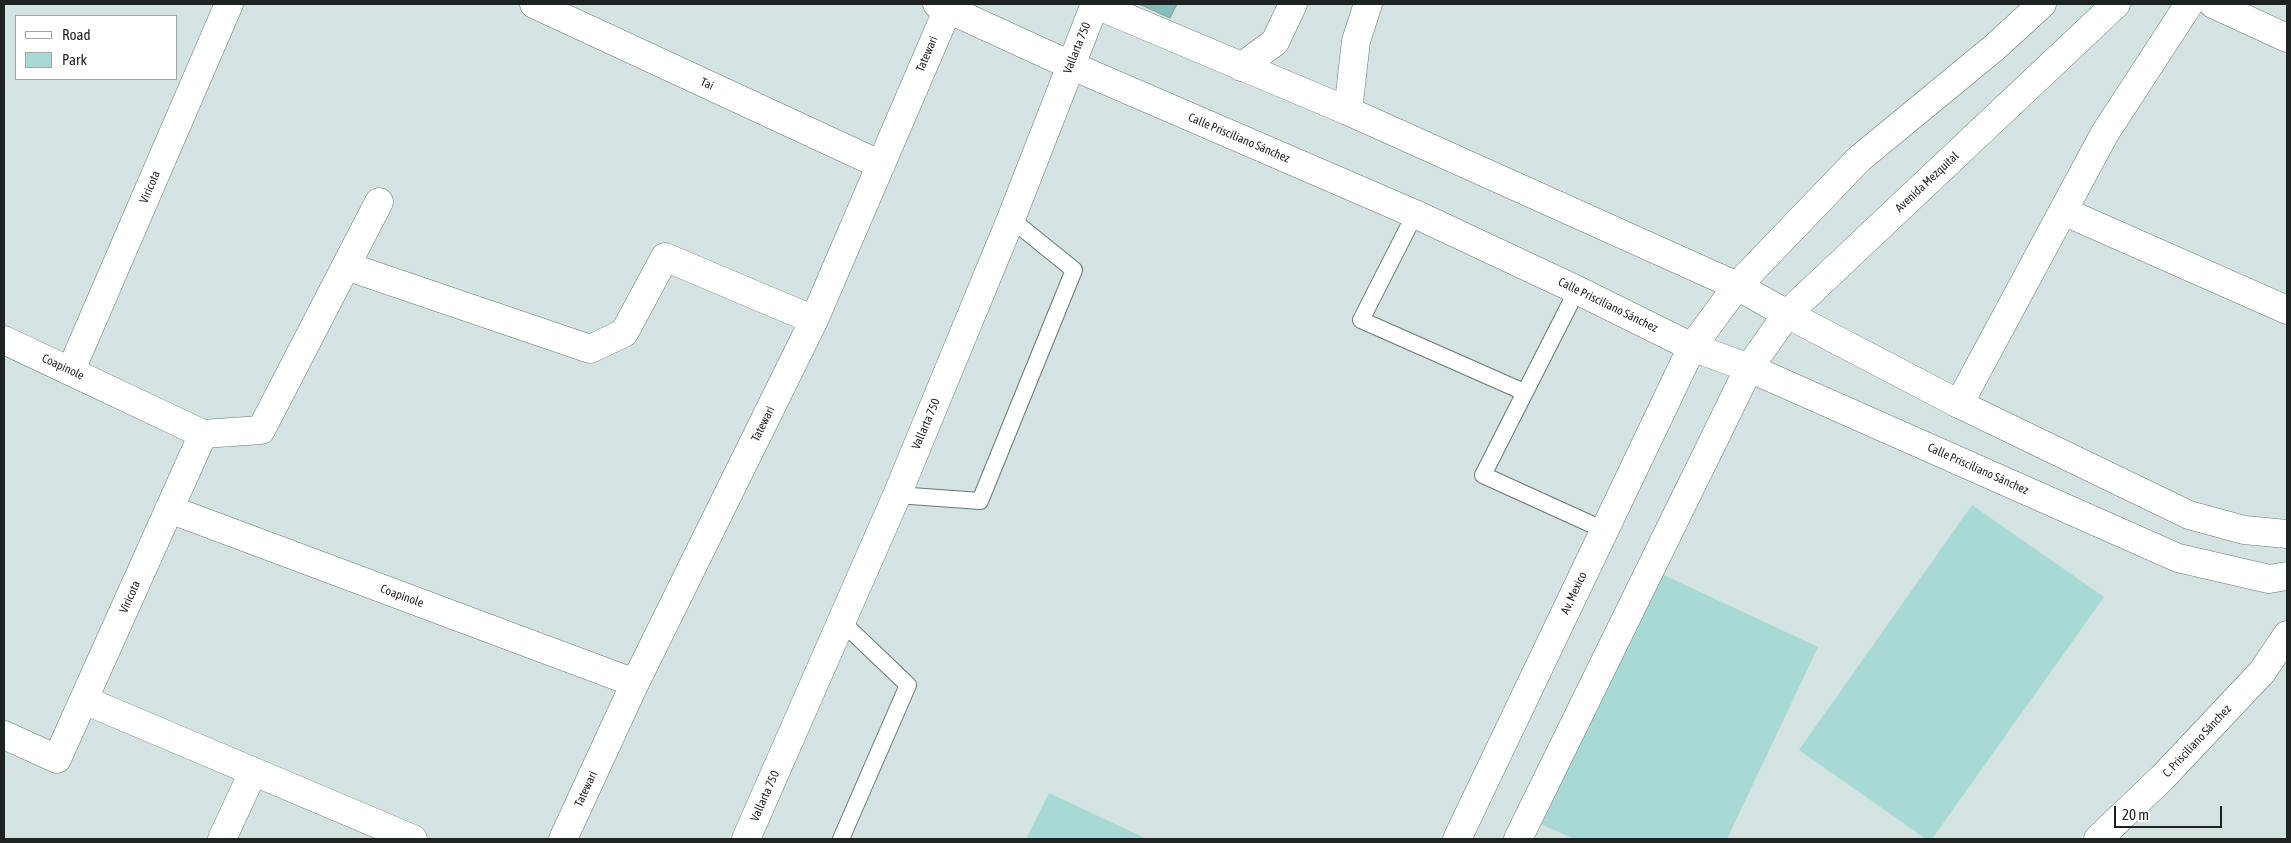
<!DOCTYPE html>
<meta charset="utf-8">
<style>
body{margin:0}
#map{position:relative;width:2291px;height:843px;overflow:hidden;background:#d2e3e2;font-family:"Asap Condensed",sans-serif}
canvas{display:block}
.frame{position:absolute;inset:0;border:5px solid #1c2322;pointer-events:none}
.legend{position:absolute;left:15px;top:15px;width:162px;height:65px;box-sizing:border-box;background:#fff;border:1px solid #a4a7a7;margin:0;padding:6px 9px;list-style:none;font-size:15px;color:#1c2322}
.legend li{display:flex;align-items:center;gap:10px;height:25px}
.legend b{width:25px;border:1px solid #a4a7a7}
.scale{position:absolute;left:2114px;top:806px;width:108px;height:22px;box-sizing:border-box;border:2px solid #1c2322;border-top:0;padding-left:6px;font-size:15px;line-height:18px;white-space:nowrap;color:#1c2322;-webkit-text-stroke:4px #fff;paint-order:stroke}
</style>
<div id="map">
<canvas width="2291" height="843"></canvas>
<div class="frame"></div>
<ul class="legend">
<li><b style="height:6px;background:#fff"></b>Road</li>
<li><b style="height:14px;background:#a8d9d5"></b>Park</li>
</ul>
<div class="scale">20 m</div>
</div>
<script>
const context = document.querySelector('canvas').getContext('2d');
context.lineJoin = 'round';
function fillPath(path, color) {
  context.fillStyle = color;
  context.fill(path, 'evenodd');
}
function toPath(rows) {
  const path = new Path2D();
  for (const r of rows) {
    path.moveTo(r[0], r[1]);
    for (let i = 2; i < r.length; i += 2) path.lineTo(r[i], r[i + 1]);
  }
  return path;
}
function strokePath(path, color, width, dash) {
  context.strokeStyle = color;
  context.lineWidth = width;
  context.lineCap = dash ? 'butt' : 'round';
  context.setLineDash(dash || []);
  context.stroke(path);
}
function drawText(font, color, halo, rows, align = 'center') {
  context.font = font + ' "Asap Condensed",sans-serif';
  context.lineWidth = 4.5;
  context.setLineDash([]);
  context.textBaseline = 'middle';
  context.strokeStyle = halo;
  context.fillStyle = color;
  for (const [text, x, y, turn = 0] of rows) {
    context.save();
    context.translate(x, y);
    context.rotate((+turn || 0) * Math.PI / 180);
    context.textAlign = isNaN(turn) ? turn : align;
    if (halo) context.strokeText(text, 0, 0);
    context.fillText(text, 0, 0);
    context.restore();
  }
}
const green = toPath([
 [1972,505,2104,597,1932,839,1926,839,1799,750],
 [1653,570,1818,647,1727,839,1574,839,1534,821],
 [1049,793,1147,839,1026,839]
]);
const building = toPath([
 [1139,4,1177,4,1170,18,1139,4]
]);
const service = toPath([
 [1415,214,1361,320,1524,392],
 [1577,290,1483,475,1604,530],
 [897,495,980,501,1074,270,1011,219],
 [841,839,908,685,842,622]
]);
const minor = toPath([
 [534,4,881,165],
 [2213,4,2287,38],
 [1241,67,1275,42,1293,4],
 [1348,111,1356,41,1368,4],
 [2063,211,2287,310],
 [346,266,590,349,624,333,665,257,814,320],
 [4,340,203,434],
 [71,370,229,4],
 [1959,404,2105,133,2189,4],
 [203,434,261,430,379,202],
 [169,509,635,683],
 [84,700,413,839],
 [4,735,57,759,203,434],
 [222,839,253,772],
 [563,839,635,683,814,320,950,4],
 [746,839,897,495,1011,219,1095,4],
 [2098,839,2162,778,2262,672,2287,635]
]);
const tertiary = toPath([
 [1787,314,1959,404,2189,515,2244,530,2287,534],
 [1749,368,2178,558,2269,579,2287,576]
]);
const secondary = toPath([
 [937,4,1070,65,1415,214,1577,290,1692,347,1749,368],
 [1094,4,1348,111,1737,286,1787,314],
 [1457,839,1692,347,1737,286,1859,159,1995,47,2042,4],
 [1518,839,1749,368,1787,314,2116,4]
]);
const streetNames = [
 ["Vallarta 750",1077,48,-68],
 ["Tatewari",927,54,-67],
 ["Tai",707,84,25],
 ["Calle Prisciliano Sánchez",1239,138,23],
 ["Avenida Mezquital",1927,182,-43],
 ["Viricota",150,187,-67],
 ["Calle Prisciliano Sánchez",1608,305,26],
 ["Coapinole",63,367,25],
 ["Tatewari",763,424,-64],
 ["Vallarta 750",926,424,-67],
 ["Calle Prisciliano Sánchez",1978,469,24],
 ["Av. Mexico",1574,593,-65],
 ["Coapinole",402,596,20],
 ["Viricota",130,597,-66],
 ["C. Prisciliano Sánchez",2197,741,-47],
 ["Tatewari",586,789,-65],
 ["Vallarta 750",765,796,-66]
];
fillPath(green, '#a8d9d5');
fillPath(building, '#85bfbb');
strokePath(building, '#899998', 1);
strokePath(service, '#697877', 18);
strokePath(minor, '#697877', 29);
strokePath(tertiary, '#697877', 29);
strokePath(secondary, '#697877', 29);
strokePath(service, '#fff', 16);
strokePath(minor, '#fff', 28);
strokePath(tertiary, '#fff', 28);
strokePath(secondary, '#fff', 28);
drawText('12px', '#1c2322', '#fff', streetNames);
</script>
